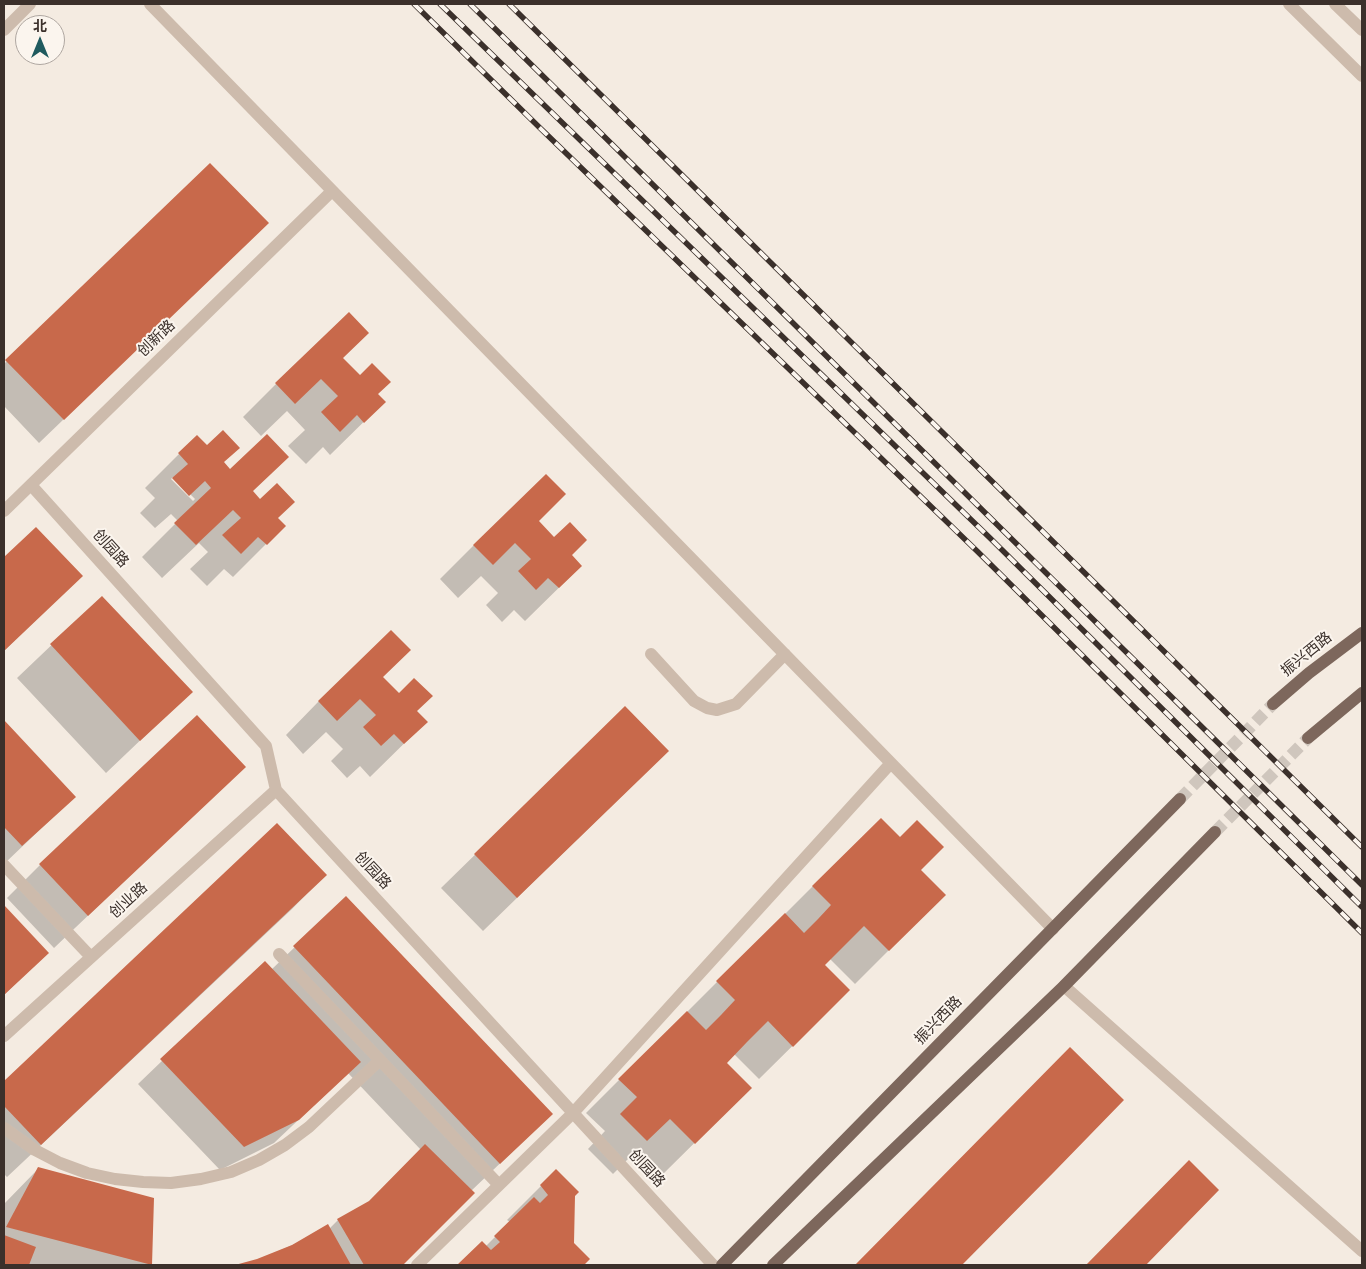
<!DOCTYPE html>
<meta charset="utf-8">
<style>
body{margin:0}
#map{position:relative;width:1366px;height:1269px;overflow:hidden;background:#f4ebe1;font-family:Jost,"Noto Sans SC",sans-serif}
canvas{display:block}
.frame{position:absolute;inset:0;border:5px solid #3b302b;pointer-events:none}
.north{position:absolute;left:15px;top:15px;width:50px;height:50px;box-sizing:border-box;background:#fbf5ee;border:1px solid #aea6a0;border-radius:50%;rotate:0deg;font-size:14px;font-weight:700;line-height:20px;text-align:center;color:#3b302b}
.north::after{content:'';display:block;margin:auto;width:18px;height:22px;background:#1f5a5e;clip-path:polygon(50% 0,100% 100%,50% 72%,0 100%)}
</style>
<div id="map">
<canvas width="1366" height="1269"></canvas>
<div class="frame"></div>
<div class="north">北</div>
</div>
<script>
const context = document.querySelector('canvas').getContext('2d');
context.lineJoin = 'round';
function fillPath(path, color) {
  context.fillStyle = color;
  context.fill(path, 'evenodd');
}
function toPath(rows) {
  const path = new Path2D();
  for (const r of rows) {
    path.moveTo(r[0], r[1]);
    for (let i = 2; i < r.length; i += 2) path.lineTo(r[i], r[i + 1]);
  }
  return path;
}
function strokePath(path, color, width, dash) {
  context.strokeStyle = color;
  context.lineWidth = width;
  context.lineCap = dash ? 'butt' : 'round';
  context.setLineDash(dash || []);
  context.stroke(path);
}
function drawText(font, color, halo, rows, align = 'center') {
  context.font = font + ' Jost,"Noto Sans SC",sans-serif';
  context.lineWidth = 4;
  context.setLineDash([]);
  context.textBaseline = 'middle';
  context.strokeStyle = halo;
  context.fillStyle = color;
  for (const [text, x, y, turn = 0] of rows) {
    context.save();
    context.translate(x, y);
    context.rotate((+turn || 0) * Math.PI / 180);
    context.textAlign = isNaN(turn) ? turn : align;
    if (halo) context.strokeText(text, 0, 0);
    context.fillText(text, 0, 0);
    context.restore();
  }
}
const shadow = toPath([
 [210,165,244,246,39,443,4,406,4,364],
 [342,358,384,402,330,455,323,447,306,464,288,446,305,430,287,411,261,436,243,417,276,384],
 [197,436,284,526,233,577,224,569,207,586,190,569,208,552,199,543,162,578,142,557,178,521,171,514,155,528,140,513,155,498,145,488],
 [173,477,195,499,193,501,171,479],
 [537,521,581,566,525,621,514,610,502,622,486,605,498,593,481,576,458,598,440,579,474,545],
 [36,528,81,576,4,651,4,559],
 [102,597,191,692,106,773,17,678],
 [382,677,426,722,370,777,360,766,347,778,331,761,343,749,326,732,303,754,286,735,319,701],
 [625,708,634,784,483,931,441,888],
 [4,722,74,797,4,864],
 [244,767,54,948,7,898,40,865],
 [277,825,325,875,292,909,7,1177,4,1174,4,1083],
 [919,870,944,895,855,984,830,959,823,965,849,990,759,1079,734,1054,725,1063,750,1088,661,1176,636,1151,613,1174,588,1149,605,1131,586,1113,813,886],
 [346,898,552,1114,471,1191,473,1193,402,1265,238,1265,258,1260,329,1229,338,1220,369,1203,421,1150,348,1073,274,1143,220,1170,138,1084,265,962,271,970],
 [4,907,47,953,4,995],
 [1070,1049,1122,1100,960,1265,857,1265],
 [1189,1162,1218,1190,1144,1265,1087,1265],
 [38,1169,153,1199,151,1265,4,1265,4,1204],
 [556,1171,574,1195,573,1243,588,1259,582,1265,459,1265,482,1243,486,1246,510,1222,507,1220]
]);
const building = toPath([
 [210,163,269,223,64,420,5,360],
 [349,312,369,333,343,358,360,375,372,363,391,382,378,394,386,402,364,423,357,415,340,432,321,412,338,396,321,379,295,404,275,383],
 [223,430,240,448,224,462,230,469,267,434,289,457,253,491,260,499,277,483,295,502,278,518,286,526,267,545,258,537,241,554,222,535,241,518,233,510,196,545,174,523,211,488,205,481,189,496,172,478,188,464,178,453,197,435,207,445],
 [546,474,566,494,539,521,554,537,570,522,587,540,572,555,582,566,559,588,548,578,536,590,518,571,531,559,515,543,493,565,473,545],
 [36,527,83,576,4,651,4,557],
 [102,596,193,692,140,741,50,644],
 [391,630,411,650,383,677,399,693,414,678,433,696,417,711,428,722,404,744,394,734,381,746,363,727,376,715,360,699,337,721,318,701],
 [625,706,669,751,517,898,474,854],
 [197,715,246,767,88,916,39,864],
 [4,720,76,797,22,846,4,827],
 [881,818,900,837,917,820,944,847,921,870,946,895,889,951,864,926,825,965,850,990,793,1047,768,1021,747,1042,727,1063,752,1088,695,1144,670,1119,647,1141,620,1114,637,1097,618,1079,687,1011,706,1030,721,1015,735,1000,716,981,785,913,804,933,818,919,831,905,812,886],
 [277,823,327,875,41,1145,4,1106,4,1081],
 [346,896,553,1114,500,1164,293,946],
 [4,905,49,953,4,995],
 [265,961,361,1062,299,1120,244,1147,160,1059],
 [1070,1047,1124,1100,1054,1172,962,1265,855,1265],
 [425,1144,475,1193,404,1264,364,1265,337,1219,369,1201],
 [1189,1160,1219,1190,1146,1265,1086,1265],
 [38,1167,154,1198,152,1265,6,1227],
 [556,1169,579,1192,575,1196,574,1243,590,1259,584,1265,457,1265,482,1241,491,1250,500,1242,494,1236,534,1197,540,1203,548,1195,540,1185],
 [328,1224,351,1265,235,1265,257,1259,292,1245],
 [4,1235,36,1247,29,1265,4,1265]
]);
const majorTunnel = toPath([
 [1180,799,1273,704],
 [1215,832,1308,738]
]);
const minor = toPath([
 [150,4,1053,929],
 [1289,4,1362,76],
 [1335,4,1362,30],
 [4,30,30,4],
 [31,485,266,746,276,790,713,1265],
 [4,511,332,191],
 [651,654,694,701,707,708,717,710,736,704,785,654],
 [4,865,91,957],
 [279,954,499,1185],
 [1064,986,1362,1251],
 [4,1036,276,790],
 [4,1128,35,1150,60,1163,87,1173,115,1179,143,1182,171,1183,201,1179,231,1172,259,1160,285,1145,309,1127,380,1060],
 [417,1265,573,1113,891,763]
]);
const major = toPath([
 [1273,704,1309,673,1362,633],
 [1308,738,1362,693],
 [722,1265,1180,799],
 [773,1265,1064,986,1215,832]
]);
const rail = toPath([
 [414,4,539,127,978,552,1362,933],
 [440,4,991,539,1362,907],
 [470,4,1362,885],
 [509,4,1362,847]
]);
const streetNames = [
 ["创新路",157,339,-44],
 ["创园路",110,549,48],
 ["振兴西路",1307,655,-39],
 ["创园路",372,871,47],
 ["创业路",129,901,-42],
 ["振兴西路",939,1021,-46],
 ["创园路",646,1169,47]
];
fillPath(shadow, '#0003');
fillPath(building, '#c8694b');
strokePath(majorTunnel, '#cfc6bd', 12, [12, 6]);
strokePath(minor, '#cdbbac', 12);
strokePath(major, '#7d675c', 12);
strokePath(rail, '#3b302b', 5.5);
strokePath(rail, '#fbf5ee', 4, [11]);
drawText('15px', '#3b302b', '#fbf5ee', streetNames);
</script>
